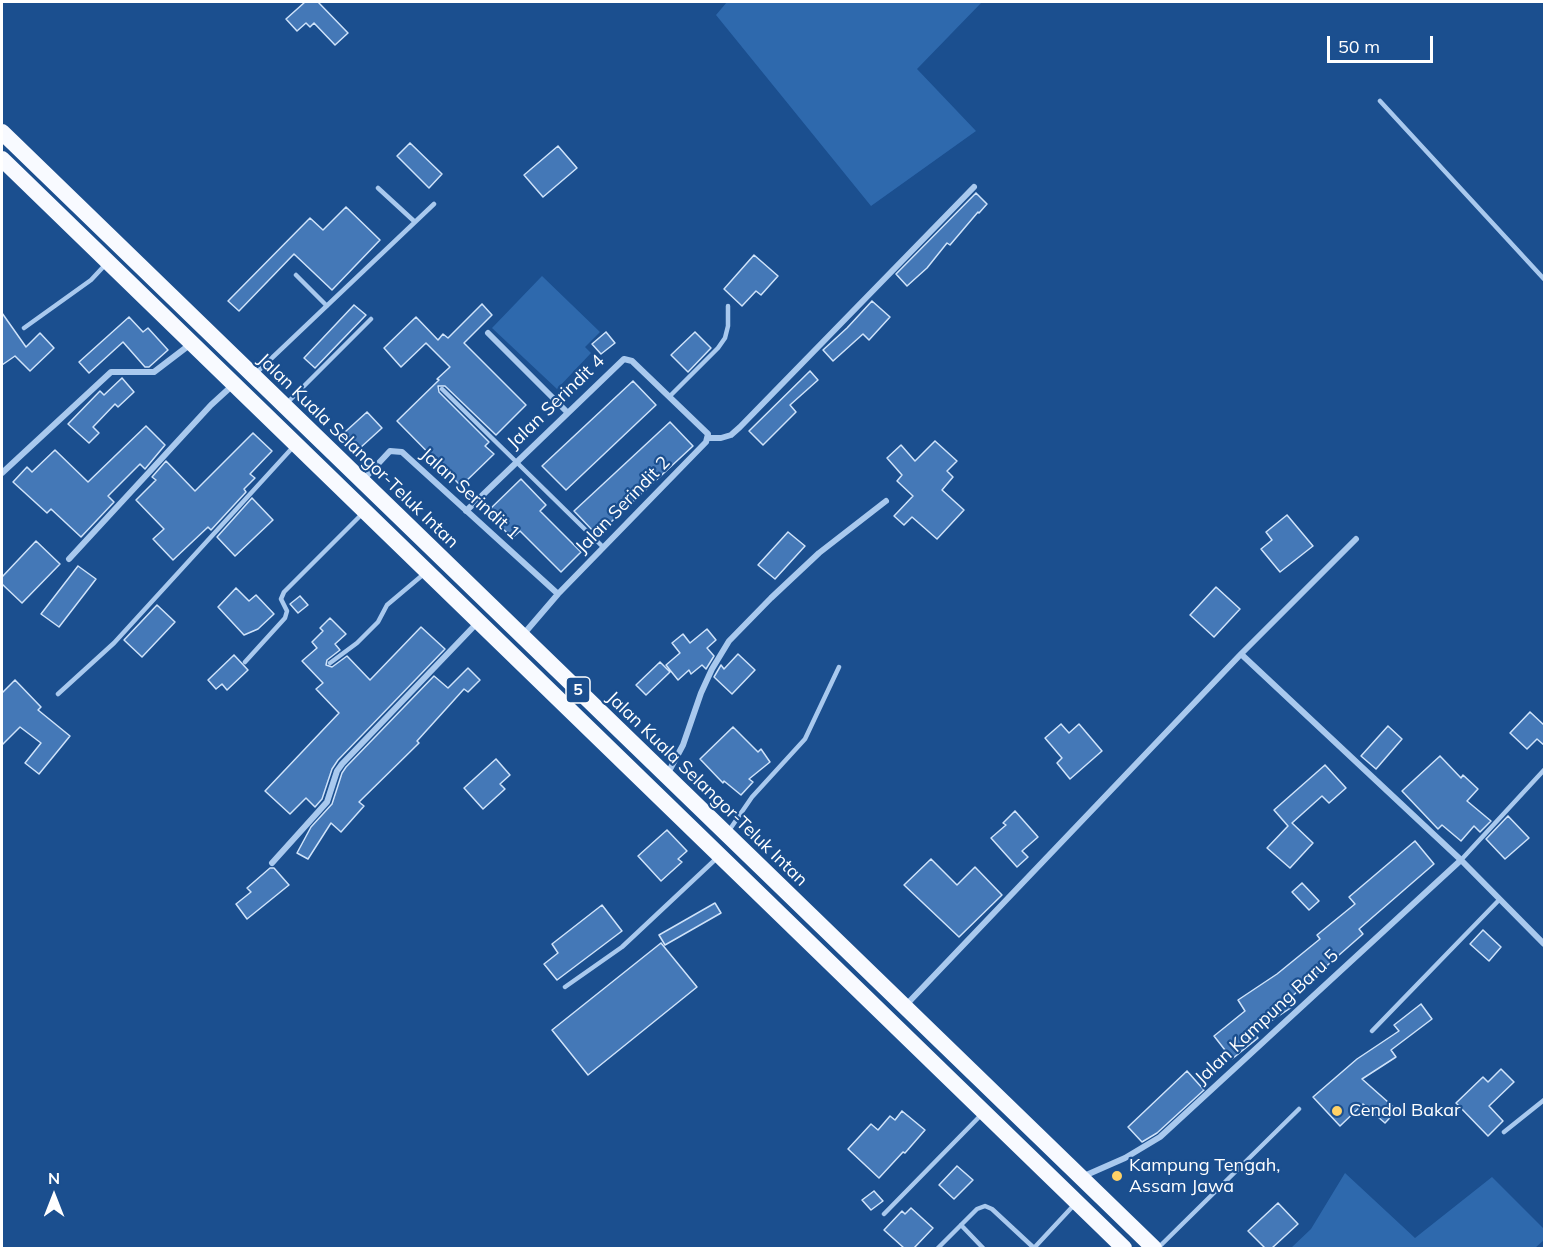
<!DOCTYPE html>
<style>
body{margin:0}
#map{position:relative;width:1546px;height:1250px;overflow:hidden;background:#1b4f8f;font-family:Mulish,sans-serif}
canvas{display:block}
.frame{position:absolute;inset:0;border:3px solid #fff;pointer-events:none}
.north{position:absolute;left:24px;top:1166px;width:60px;height:60px;-webkit-text-stroke:4px #1b4f8f;paint-order:stroke;rotate:0deg;font-size:16px;font-weight:700;line-height:24px;text-align:center;color:#fff}
.north::after{content:'';display:block;margin:auto;width:21px;height:27px;background:#fff;clip-path:polygon(50% 0,100% 100%,50% 72%,0 100%)}
.scale{position:absolute;left:1327px;top:36px;width:106px;height:27px;box-sizing:border-box;border:3px solid #fff;border-top:0;padding-left:8px;font-size:18px;line-height:21px;white-space:nowrap;color:#fff;-webkit-text-stroke:4px #1b4f8f;paint-order:stroke}
</style>
<div id="map">
<canvas width="1546" height="1250"></canvas>
<div class="frame"></div>
<div class="north">N</div>
<div class="scale">50 m</div>
</div>
<script>
const context = document.querySelector('canvas').getContext('2d');
context.lineJoin = 'round';
function fillPath(path, color) {
  context.fillStyle = color;
  context.fill(path, 'evenodd');
}
function toPath(rows) {
  const path = new Path2D();
  for (const r of rows) {
    path.moveTo(r[0], r[1]);
    for (let i = 2; i < r.length; i += 2) path.lineTo(r[i], r[i + 1]);
  }
  return path;
}
function strokePath(path, color, width, dash) {
  context.strokeStyle = color;
  context.lineWidth = width;
  context.lineCap = dash ? 'butt' : 'round';
  context.setLineDash(dash || []);
  context.stroke(path);
}
function drawText(font, color, halo, rows, align = 'center') {
  context.font = font + ' Mulish,sans-serif';
  context.lineWidth = 4.5;
  context.setLineDash([]);
  context.textBaseline = 'middle';
  context.strokeStyle = halo;
  context.fillStyle = color;
  for (const [text, x, y, turn = 0] of rows) {
    context.save();
    context.translate(x, y);
    context.rotate((+turn || 0) * Math.PI / 180);
    context.textAlign = isNaN(turn) ? turn : align;
    if (halo) context.strokeText(text, 0, 0);
    context.fillText(text, 0, 0);
    context.restore();
  }
}
const green = toPath([
 [727,2,982,2,917,69,976,131,871,206,716,15],
 [542,276,600,332,585,347,591,353,557,389,492,328],
 [1345,1173,1415,1238,1492,1177,1544,1229,1544,1240,1535,1248,1291,1248,1311,1229]
]);
const building = toPath([
 [305,2,318,2,348,33,335,45,314,23,310,27,306,23,297,31,286,19,305,2],
 [410,143,442,174,429,188,397,156,410,143],
 [558,146,577,168,543,197,524,175,558,146],
 [976,193,987,204,979,213,978,212,950,245,947,243,927,268,907,286,896,274,976,193],
 [346,207,380,240,332,290,294,254,239,311,228,301,310,218,323,230,346,207],
 [754,255,778,276,761,295,756,291,742,306,724,289,754,255],
 [872,301,890,317,869,340,863,334,833,361,823,350,847,328,872,301],
 [482,304,492,315,464,343,526,405,496,435,445,386,438,386,439,392,489,442,485,446,494,454,461,486,397,421,439,380,437,379,450,367,426,343,401,367,384,348,416,317,438,340,443,334,448,338,482,304],
 [354,305,366,315,315,368,304,358,354,305],
 [2,313,26,347,40,333,54,348,30,371,15,356,2,365,2,313],
 [129,317,143,332,148,328,168,350,149,367,145,367,123,342,89,373,79,362,129,317],
 [606,332,615,343,601,354,592,344,606,332],
 [695,332,711,348,688,372,671,355,695,332],
 [810,371,818,380,790,405,796,412,763,445,749,431,810,371],
 [122,378,134,392,118,407,115,404,93,427,99,433,89,443,68,424,100,391,104,395,122,378],
 [633,381,656,405,566,490,542,466,633,381],
 [367,412,382,428,360,448,345,432,367,412],
 [670,422,693,446,597,535,574,511,670,422],
 [146,426,165,445,145,469,140,464,108,496,114,502,81,537,51,509,47,513,13,482,27,467,32,472,55,450,88,482,146,426],
 [253,433,272,451,250,474,255,478,244,489,246,492,211,530,208,527,173,560,153,539,164,529,136,500,156,480,152,477,166,461,195,491,253,433],
 [935,441,957,461,947,471,953,477,942,490,964,510,937,539,912,517,904,525,894,516,913,496,897,481,902,475,887,458,901,445,915,461,935,441],
 [521,479,546,505,540,511,581,552,561,572,520,531,512,538,487,512,521,479],
 [252,498,273,520,235,556,217,537,252,498],
 [1287,515,1313,546,1280,572,1261,549,1272,540,1266,532,1287,515],
 [788,532,805,546,775,579,758,565,788,532],
 [36,541,60,564,22,603,2,584,2,577,36,541],
 [78,566,96,579,59,627,41,614,78,566],
 [1216,587,1240,609,1214,637,1190,615,1216,587],
 [236,588,249,601,256,595,274,614,258,629,244,635,218,607,236,588],
 [300,596,308,605,298,613,290,604,300,596],
 [157,605,175,622,142,657,124,640,157,605],
 [330,618,346,634,335,644,340,650,327,660,326,665,332,667,347,656,370,680,421,627,445,649,338,760,332,769,322,799,315,807,306,798,290,814,265,791,339,713,316,689,323,683,302,661,317,648,312,642,323,631,320,628,330,618],
 [707,629,716,640,707,648,714,656,706,669,702,665,691,674,689,670,678,680,666,665,680,653,672,643,683,634,690,643,707,629],
 [738,654,755,670,732,694,714,677,721,665,724,669,738,654],
 [234,655,248,670,227,690,222,684,216,689,208,680,234,655],
 [660,662,670,672,646,695,636,685,660,662],
 [468,668,480,680,468,692,464,689,417,741,419,743,359,802,364,806,341,832,331,823,308,859,297,853,311,827,332,804,342,773,346,767,434,676,448,688,468,668],
 [15,680,41,707,38,710,70,736,39,774,25,763,41,743,20,727,2,745,2,693,15,680],
 [1530,712,1545,726,1545,746,1537,739,1527,749,1510,733,1530,712],
 [1061,724,1069,733,1079,724,1102,751,1070,779,1057,763,1062,758,1045,738,1061,724],
 [1388,726,1402,739,1376,769,1361,756,1388,726],
 [733,727,758,752,761,749,770,762,749,779,753,782,741,795,724,781,723,783,700,759,733,727],
 [1440,756,1461,778,1463,775,1478,789,1467,801,1491,821,1480,832,1474,826,1461,841,1442,825,1438,829,1402,791,1440,756],
 [496,759,510,775,500,784,505,789,483,809,464,788,496,759],
 [1325,765,1346,788,1329,803,1322,796,1292,823,1313,843,1290,868,1267,848,1288,826,1274,810,1325,765],
 [1015,811,1038,837,1022,851,1028,857,1017,867,991,838,1006,825,1003,823,1015,811],
 [1508,816,1529,838,1505,859,1486,839,1508,816],
 [667,830,687,851,678,859,682,862,661,881,638,856,667,830],
 [1415,841,1434,864,1359,929,1363,934,1290,998,1295,1005,1253,1033,1258,1038,1232,1059,1214,1036,1245,1011,1238,1000,1277,974,1320,939,1317,935,1355,904,1349,897,1415,841],
 [931,859,957,885,975,867,1002,895,959,937,904,885,931,859],
 [270,868,274,868,289,885,247,919,236,904,251,892,247,888,270,868],
 [1302,883,1319,901,1309,910,1292,892,1302,883],
 [715,903,721,913,665,945,659,935,715,903],
 [602,905,622,931,557,980,544,964,558,953,552,944,602,905],
 [1483,930,1501,947,1489,961,1470,944,1483,930],
 [661,943,697,987,588,1075,552,1030,661,943],
 [1421,1004,1432,1019,1391,1050,1396,1057,1362,1079,1397,1110,1385,1123,1363,1104,1340,1126,1313,1097,1357,1059,1399,1031,1394,1025,1421,1004],
 [1501,1069,1514,1082,1489,1106,1503,1121,1488,1136,1456,1103,1483,1077,1488,1082,1501,1069],
 [1187,1071,1204,1090,1157,1133,1142,1142,1128,1127,1187,1071],
 [902,1111,925,1130,905,1153,903,1152,879,1178,848,1149,871,1124,878,1130,890,1116,895,1120,902,1111],
 [957,1166,973,1180,954,1199,939,1185,957,1166],
 [874,1191,883,1201,871,1210,862,1200,874,1191],
 [1278,1203,1298,1224,1272,1248,1265,1248,1248,1231,1278,1203],
 [911,1208,933,1228,914,1248,904,1248,884,1230,902,1211,905,1214,911,1208]
]);
const service = toPath([
 [1380,101,1544,279],
 [378,188,415,222],
 [296,275,327,306],
 [24,328,91,280,105,265],
 [255,374,434,204],
 [442,389,603,547],
 [670,396,718,348,725,338,728,326,728,306],
 [286,404,371,319],
 [245,662,285,618,287,611,281,599,284,592,363,513],
 [330,663,357,643,378,622,387,605,425,573],
 [58,694,114,643,294,446],
 [728,832,752,797,805,739,839,667],
 [1461,860,1544,770],
 [565,987,622,947,718,857],
 [1372,1031,1499,900],
 [1504,1132,1544,1100],
 [884,1214,982,1114],
 [961,1225,983,1248],
 [938,1248,977,1209,985,1206,992,1209,1034,1248,1074,1205],
 [1158,1248,1299,1109]
]);
const minor = toPath([
 [488,333,567,412],
 [708,438,721,438,731,435,740,427,974,187],
 [2,473,111,372,154,372,192,343],
 [363,480,390,451,402,452,558,594],
 [466,511,624,359,632,361,708,434,706,442,558,594,522,636],
 [69,559,211,405,234,384],
 [1241,654,1461,860,1544,944],
 [668,773,683,745,701,693,712,669,729,641,771,598,819,553,886,501],
 [272,863,327,802,337,771,342,764,478,622],
 [907,1004,1241,654,1356,539],
 [1084,1176,1125,1158,1160,1137,1461,860]
]);
const trunk = toPath([
 [2,132,1154,1248],
 [2,159,1124,1248]
]);
const markers = [
 [1337,1111,6,"#ffd166"],
 [1117,1176,6,"#ffd166"]
];
const shields = [
 [578,690,24]
];
const shieldNames = [
 ["5",578,690]
];
const streetNames = [
 ["Jalan Serindit 4",556,402,-44],
 ["Jalan Kuala Selangor-Teluk Intan",358,451,44],
 ["Jalan Serindit 1",470,494,42],
 ["Jalan Serindit 2",623,505,-46],
 ["Jalan Kuala Selangor-Teluk Intan",707,789,44],
 ["Jalan Kampung Baru 5",1267,1017,-43]
];
const poiNames = [
 ["Cendol Bakar",1349,1111],
 ["Kampung Tengah,",1129,1166],
 ["Assam Jawa",1129,1187]
];
fillPath(green, '#2e69ad');
fillPath(building, '#4478b7');
strokePath(building, '#cfe3fa', 1.5);
strokePath(service, '#a9c9ee', 4.5);
strokePath(minor, '#a9c9ee', 6);
strokePath(trunk, '#f8faff', 16);
for (const [x, y, r, color] of markers) {
  const dot = new Path2D();
  dot.arc(x, y, r, 0, 2 * Math.PI);
  context.fillStyle = color;
  context.fill(dot);
  strokePath(dot, '#1b4f8f', 2);
}
for (const [x, y, w] of shields) {
  const box = new Path2D();
  box.roundRect(x - w / 2, y - 13, w, 26, 4.5);
  context.fillStyle = '#1b4f8f';
  context.fill(box);
  strokePath(box, '#fff', 1.5);
}
drawText('bold 16px', '#fff', null, shieldNames);
drawText('18px', '#fff', '#1b4f8f', streetNames);
drawText('18px', '#fff', '#1b4f8f', poiNames, 'left');
</script>
